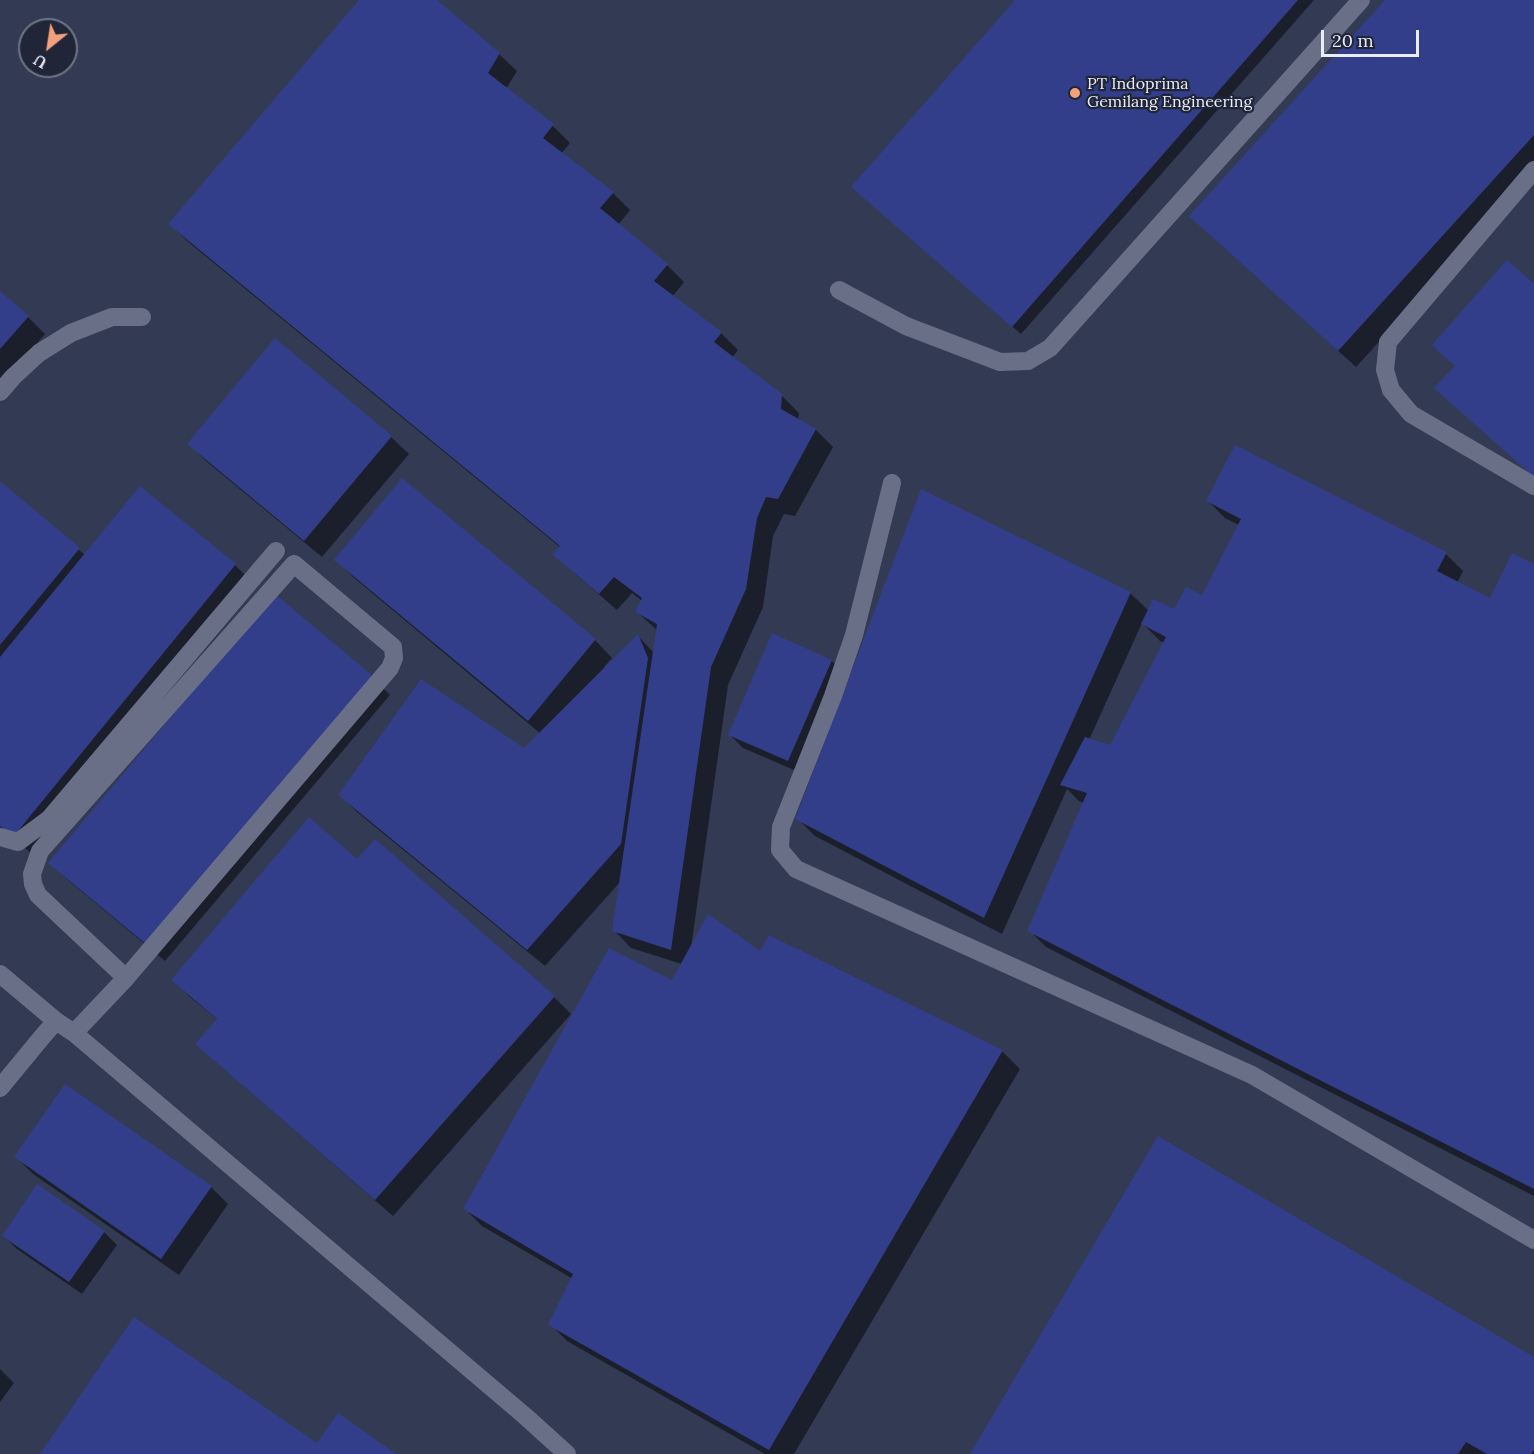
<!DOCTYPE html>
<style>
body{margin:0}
#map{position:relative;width:1534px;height:1454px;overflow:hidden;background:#2a2f43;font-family:Lora,serif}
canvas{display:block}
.north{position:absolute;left:18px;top:18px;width:60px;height:60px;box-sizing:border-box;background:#202538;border:2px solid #707586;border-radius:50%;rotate:210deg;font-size:16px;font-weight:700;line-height:24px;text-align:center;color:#e9ecfa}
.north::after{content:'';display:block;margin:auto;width:21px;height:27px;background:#f1a17b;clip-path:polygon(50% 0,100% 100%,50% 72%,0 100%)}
.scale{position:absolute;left:1321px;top:30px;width:98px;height:27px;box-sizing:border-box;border:3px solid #e9ecfa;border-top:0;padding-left:8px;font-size:18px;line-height:21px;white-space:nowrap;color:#e9ecfa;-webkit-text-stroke:4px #202538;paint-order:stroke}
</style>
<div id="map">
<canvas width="1534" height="1454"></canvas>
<div class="north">U</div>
<div class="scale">20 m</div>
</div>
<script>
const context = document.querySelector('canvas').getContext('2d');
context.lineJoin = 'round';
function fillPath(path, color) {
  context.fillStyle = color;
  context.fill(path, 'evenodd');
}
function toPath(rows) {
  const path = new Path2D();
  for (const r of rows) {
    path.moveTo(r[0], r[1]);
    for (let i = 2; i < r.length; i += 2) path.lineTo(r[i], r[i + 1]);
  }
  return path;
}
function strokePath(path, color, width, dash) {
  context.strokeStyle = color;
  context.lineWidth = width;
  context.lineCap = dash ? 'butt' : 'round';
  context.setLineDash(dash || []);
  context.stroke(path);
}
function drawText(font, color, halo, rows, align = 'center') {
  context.font = font + ' Lora,serif';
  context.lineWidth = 4.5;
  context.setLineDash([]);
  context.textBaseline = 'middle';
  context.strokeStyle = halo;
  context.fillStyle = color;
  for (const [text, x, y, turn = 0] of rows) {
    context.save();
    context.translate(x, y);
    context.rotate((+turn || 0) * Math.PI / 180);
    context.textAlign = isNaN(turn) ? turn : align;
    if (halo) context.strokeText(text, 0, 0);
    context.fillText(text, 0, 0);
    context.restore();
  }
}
const built = toPath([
 [0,0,1534,0,1534,1454,0,1454],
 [30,30,66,30,66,66,30,66]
]);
const shadow = toPath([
 [361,0,435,0,499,54,517,71,506,89,553,126,570,143,561,154,613,193,630,210,618,225,667,265,684,282,672,297,721,333,738,350,732,358,781,395,799,413,798,420,816,430,833,447,795,516,784,514,773,536,763,607,728,685,691,948,761,953,770,937,1002,1051,1020,1069,794,1454,765,1454,567,1341,550,1324,573,1279,482,1226,465,1209,673,982,682,964,631,948,614,930,621,881,545,966,357,812,340,795,525,750,541,734,353,577,336,560,403,480,595,640,612,658,604,667,606,669,638,636,654,653,658,631,637,612,642,601,632,593,617,610,572,571,554,554,561,548,187,241,170,224],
 [1017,0,1314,0,1021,334,862,195],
 [1387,0,1534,0,1534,171,1356,367,1208,233],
 [0,293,28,317,45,334,0,386],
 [275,340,391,437,409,454,322,557,206,461,189,444],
 [0,483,85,555,235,565,252,582,31,853,0,827],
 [1208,501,1446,554,1463,571,1457,583,1491,600,1534,566,1534,1196,1046,947,1029,930,1084,803,1079,801,1067,789,1002,934,815,836,797,818,1130,593,1149,611,1175,611,1203,597,1239,525,1225,518],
 [1142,623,1160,641,1165,643,1111,747,1089,740],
 [773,635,832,661,845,674,801,773,743,748,730,735],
 [373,678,390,695,165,961,68,880,50,863],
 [358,861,554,997,571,1014,393,1216,215,1061,218,1020,190,997,173,980],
 [16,1157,211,1187,228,1204,179,1275,33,1174],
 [104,1232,117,1245,82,1294,17,1249,4,1236],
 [1534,1359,1534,1454,972,1454],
 [0,1369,14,1383,0,1402]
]);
const building = toPath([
 [359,0,437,0,500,53,488,73,554,124,543,138,614,192,600,208,668,264,654,281,722,332,714,342,782,394,781,409,816,429,778,499,766,497,757,518,746,589,711,667,671,950,612,931,657,624,635,612,642,598,614,577,599,594,552,554,560,546,168,224],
 [1015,0,1298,0,1012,327,851,187],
 [1385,0,1534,0,1534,135,1338,351,1189,216],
 [1507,260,1534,284,1534,477,1434,388,1455,366,1432,345],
 [0,291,29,316,0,349],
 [275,338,392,436,304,541,187,444],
 [1235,445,1447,552,1437,571,1490,598,1512,553,1534,564,1534,1189,1027,931,1087,793,1060,785,1085,737,1110,745,1166,637,1141,624,1153,599,1174,609,1186,587,1202,595,1241,519,1206,501],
 [402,478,596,639,528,721,334,560],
 [0,481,80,548,0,645],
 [140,486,236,564,13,837,0,826,0,657],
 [921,489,1131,592,984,918,795,819],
 [275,594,374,677,147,945,48,863],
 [772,633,832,660,788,761,728,735],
 [638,634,648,658,621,844,527,950,338,795,421,679,524,748],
 [309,817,357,859,375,839,555,996,375,1200,195,1044,217,1019,171,980],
 [708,914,760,951,769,935,1003,1050,769,1450,548,1325,573,1274,463,1209,609,948,672,980],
 [65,1084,212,1186,161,1259,14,1157],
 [1158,1136,1534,1357,1534,1450,1531,1454,1487,1454,1466,1442,1458,1454,970,1454],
 [37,1184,105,1231,69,1282,2,1236],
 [134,1317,317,1443,338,1413,396,1454,40,1454]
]);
const lane = toPath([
 [1534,170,1388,342,1385,370,1391,390,1411,414,1534,486],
 [839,290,906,326,1000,362,1028,361,1050,348,1361,0],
 [0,392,13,377,39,353,71,333,112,317,142,317],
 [892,483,854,635,833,696,781,827,780,850,796,869,1252,1075,1534,1240],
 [0,837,18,842,49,819,276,551],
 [0,974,56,1021,74,1033,525,1416,567,1454],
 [74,1033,126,978,390,668,394,658,393,647,294,564,40,851,32,874,33,884,38,895,126,978],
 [0,1088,42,1037,56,1021]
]);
const markers = [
 [1075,93,6,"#f1a17b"]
];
const poiNames = [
 ["PT Indoprima",1087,84],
 ["Gemilang Engineering",1087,102]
];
fillPath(built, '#333a53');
fillPath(shadow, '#0007');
fillPath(building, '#333e8a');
strokePath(lane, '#696f87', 18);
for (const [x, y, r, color] of markers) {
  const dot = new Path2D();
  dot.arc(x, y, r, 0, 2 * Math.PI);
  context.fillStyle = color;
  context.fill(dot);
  strokePath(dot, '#202538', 2);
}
drawText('16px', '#e9ecfa', '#202538', poiNames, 'left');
</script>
